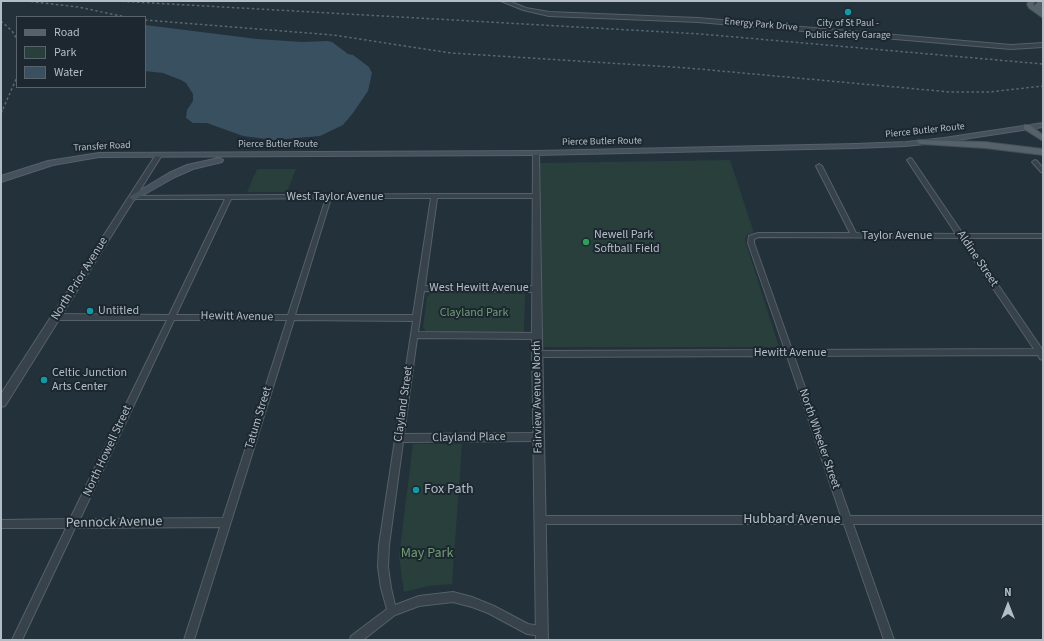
<!DOCTYPE html>
<style>
body{margin:0}
#map{position:relative;width:1044px;height:641px;overflow:hidden;background:#23313a;font-family:"Source Sans 3",sans-serif}
canvas{display:block}
.frame{position:absolute;inset:0;border:2px solid #b2bdc6;pointer-events:none}
.legend{position:absolute;left:16px;top:16px;width:130px;height:72px;box-sizing:border-box;background:#1c272f;border:1px solid #58636b;margin:0;padding:5px 7px;list-style:none;font-size:12px;color:#b2bdc6}
.legend li{display:flex;align-items:center;gap:8px;height:20px}
.legend b{width:20px;border:1px solid #58636b}
.north{position:absolute;left:988px;top:585px;width:40px;height:40px;-webkit-text-stroke:3px #1c272f;paint-order:stroke;rotate:0deg;font-size:11px;font-weight:700;line-height:16px;text-align:center;color:#b2bdc6}
.north::after{content:'';display:block;margin:auto;width:14px;height:18px;background:#b2bdc6;clip-path:polygon(50% 0,100% 100%,50% 72%,0 100%)}
</style>
<div id="map">
<canvas width="1044" height="641"></canvas>
<div class="frame"></div>
<ul class="legend">
<li><b style="height:5px;background:#55626a"></b>Road</li>
<li><b style="height:11px;background:#283f3c"></b>Park</li>
<li><b style="height:11px;background:#385060"></b>Water</li>
</ul>
<div class="north">N</div>
</div>
<script>
const context = document.querySelector('canvas').getContext('2d');
context.lineJoin = 'round';
function fillPath(path, color) {
  context.fillStyle = color;
  context.fill(path, 'evenodd');
}
function toPath(rows) {
  const path = new Path2D();
  for (const r of rows) {
    path.moveTo(r[0], r[1]);
    for (let i = 2; i < r.length; i += 2) path.lineTo(r[i], r[i + 1]);
  }
  return path;
}
function strokePath(path, color, width, dash) {
  context.strokeStyle = color;
  context.lineWidth = width;
  context.lineCap = dash ? 'butt' : 'round';
  context.setLineDash(dash || []);
  context.stroke(path);
}
function drawText(font, color, halo, rows, align = 'center') {
  context.font = font + ' "Source Sans 3",sans-serif';
  context.lineWidth = 4;
  context.setLineDash([]);
  context.textBaseline = 'middle';
  context.strokeStyle = halo;
  context.fillStyle = color;
  for (const [text, x, y, turn = 0] of rows) {
    context.save();
    context.translate(x, y);
    context.rotate((+turn || 0) * Math.PI / 180);
    context.textAlign = isNaN(turn) ? turn : align;
    if (halo) context.strokeText(text, 0, 0);
    context.fillText(text, 0, 0);
    context.restore();
  }
}
const green = toPath([
 [730,160,754,233,747,235,745,240,779,347,543,347,540,163],
 [257,169,296,169,287,192,247,192],
 [431,293,525,294,524,332,426,332,423,327,427,297],
 [413,444,462,444,452,584,428,586,404,592,399,556]
]);
const water = toPath([
 [145,25,257,39,302,42,327,41,332,42,348,54,353,55,369,67,372,73,368,91,353,113,343,125,320,136,274,140,243,136,207,123,193,123,186,118,187,110,193,101,193,94,186,83,181,80,163,73,145,71]
]);
const minor = toPath([
 [910,158,912,159,963,234,1043,234,1043,238,966,238,1042,349,1043,349,1043,360,1040,359,1038,355,794,356,850,516,1043,516,1043,524,853,524,894,640,884,640,844,524,540,524,537,523,536,520,537,517,540,516,841,516,787,356,537,357,534,356,533,354,534,352,537,351,785,350,748,243,749,236,758,233,850,233,816,166,819,164,822,166,856,233,956,234,907,160,910,158],
 [759,237,959,238,1034,349,792,350,754,243,754,239,759,237],
 [1035,160,1037,161,1043,168,1043,173,1041,172,1032,162,1035,160],
 [434,194,537,194,540,196,537,198,437,198,425,286,536,286,539,289,536,292,424,291,418,332,537,333,540,334,541,336,540,338,537,339,417,338,404,434,539,433,542,434,543,437,542,440,539,441,403,442,389,545,388,567,391,588,395,605,419,596,453,592,472,597,494,606,528,624,546,627,547,631,546,635,542,636,527,634,488,613,472,607,453,602,419,606,395,615,363,640,350,640,351,636,387,609,381,588,378,567,379,545,413,321,294,320,194,640,184,640,220,527,75,528,22,640,12,640,66,528,1,528,1,520,70,519,167,320,56,320,54,319,53,317,54,315,56,314,169,315,225,199,133,199,130,197,131,196,434,194],
 [326,198,288,315,176,315,231,199,326,198],
 [331,198,431,198,413,315,295,315,331,198],
 [174,320,287,320,223,518,80,519,174,320]
]);
const tertiary = toPath([
 [501,1,509,1,526,8,549,12,698,18,1011,45,1043,43,1043,47,1011,49,698,22,549,16,523,10,501,1],
 [536,151,539,153,542,336,548,640,536,640,532,336,533,153,536,151],
 [157,153,161,153,162,155,5,406,1,407,1,394,157,153]
]);
const secondary = toPath([
 [1043,123,1043,127,944,142,906,146,855,148,536,155,99,157,53,165,1,182,1,176,48,161,99,153,536,151,855,144,906,142,944,138,1043,123],
 [219,158,223,160,222,162,193,169,175,177,136,199,133,200,129,197,169,173,187,165,219,158]
]);
const primary = toPath([
 [1029,1,1035,1,1033,4,1034,6,1039,1,1043,1,1043,4,1041,6,1043,8,1043,18,1029,8,1027,4,1029,1],
 [1024,125,1030,125,1043,135,1043,141,1024,129,1024,125],
 [918,140,985,142,1043,149,1043,155,985,148,921,144,917,142,918,140]
]);
const railFar1 = toPath([
 [26,1,78,7,126,17],
 [117,1,701,34,1043,64],
 [145,20,333,35,451,53,688,68,950,92,989,92,1043,86],
 [1,21,12,31,17,39],
 [3,109,17,77]
]);
const rail = toPath([
 [1,113,3,108]
]);
const markers = [
 [848,12,4,"#0f9aa8"],
 [586,242,4,"#2e9e5b"],
 [90,311,4,"#0f9aa8"],
 [44,380,4,"#0f9aa8"],
 [416,490,4,"#0f9aa8"]
];
const farPoinames = [
 ["City of St Paul -",848,24],
 ["Public Safety Garage",848,36]
];
const farStreetnames = [
 ["Energy Park Drive",761,25,5],
 ["Pierce Butler Route",925,131,-6],
 ["Pierce Butler Route",602,142,-1],
 ["Pierce Butler Route",278,145],
 ["Transfer Road",102,147,-3]
];
const streetNames = [
 ["West Taylor Avenue",335,197],
 ["Taylor Avenue",897,236],
 ["Aldine Street",977,259,56],
 ["North Prior Avenue",80,279,-58],
 ["West Hewitt Avenue",479,288],
 ["Hewitt Avenue",237,317,1],
 ["Hewitt Avenue",790,353],
 ["Fairview Avenue North",538,397,-91],
 ["Clayland Street",404,404,-82],
 ["Tatum Street",259,418,-73],
 ["Clayland Place",469,438,-1],
 ["North Wheeler Street",819,439,71],
 ["North Howell Street",108,451,-65]
];
const poiNames = [
 ["Newell Park",594,235],
 ["Softball Field",594,249],
 ["Untitled",98,311],
 ["Celtic Junction",52,373],
 ["Arts Center",52,387]
];
const parkNames = [
 ["Clayland Park",474,313]
];
const nearPoinames = [
 ["Fox Path",424,490]
];
const nearStreetnames = [
 ["Hubbard Avenue",792,520],
 ["Pennock Avenue",114,523,-1]
];
const nearParknames = [
 ["May Park",427,554]
];
fillPath(green, '#283f3c');
fillPath(water, '#385060');
strokePath(minor, '#556068', 2);
strokePath(tertiary, '#556068', 2);
strokePath(secondary, '#556068', 2);
strokePath(primary, '#434e56', 2);
fillPath(minor, '#37424a');
fillPath(tertiary, '#37424a');
fillPath(secondary, '#45525d');
fillPath(primary, '#55626a');
strokePath(railFar1, '#596771', 1.5, [2.5, 2.5]);
strokePath(rail, '#596771', 2, [3, 3]);
for (const [x, y, r, color] of markers) {
  const dot = new Path2D();
  dot.arc(x, y, r, 0, 2 * Math.PI);
  context.fillStyle = color;
  context.fill(dot);
  strokePath(dot, '#1c272f', 1.5);
}
drawText('10px', '#b2bdc6', '#1c272f', farPoinames);
drawText('10px', '#b2bdc6', '#1c272f', farStreetnames);
drawText('12px', '#b2bdc6', '#1c272f', streetNames);
drawText('12px', '#b2bdc6', '#1c272f', poiNames, 'left');
drawText('12px', '#719b74', '#1c272f', parkNames);
drawText('14px', '#b2bdc6', '#1c272f', nearPoinames, 'left');
drawText('14px', '#b2bdc6', '#1c272f', nearStreetnames);
drawText('14px', '#719b74', '#1c272f', nearParknames);
</script>
